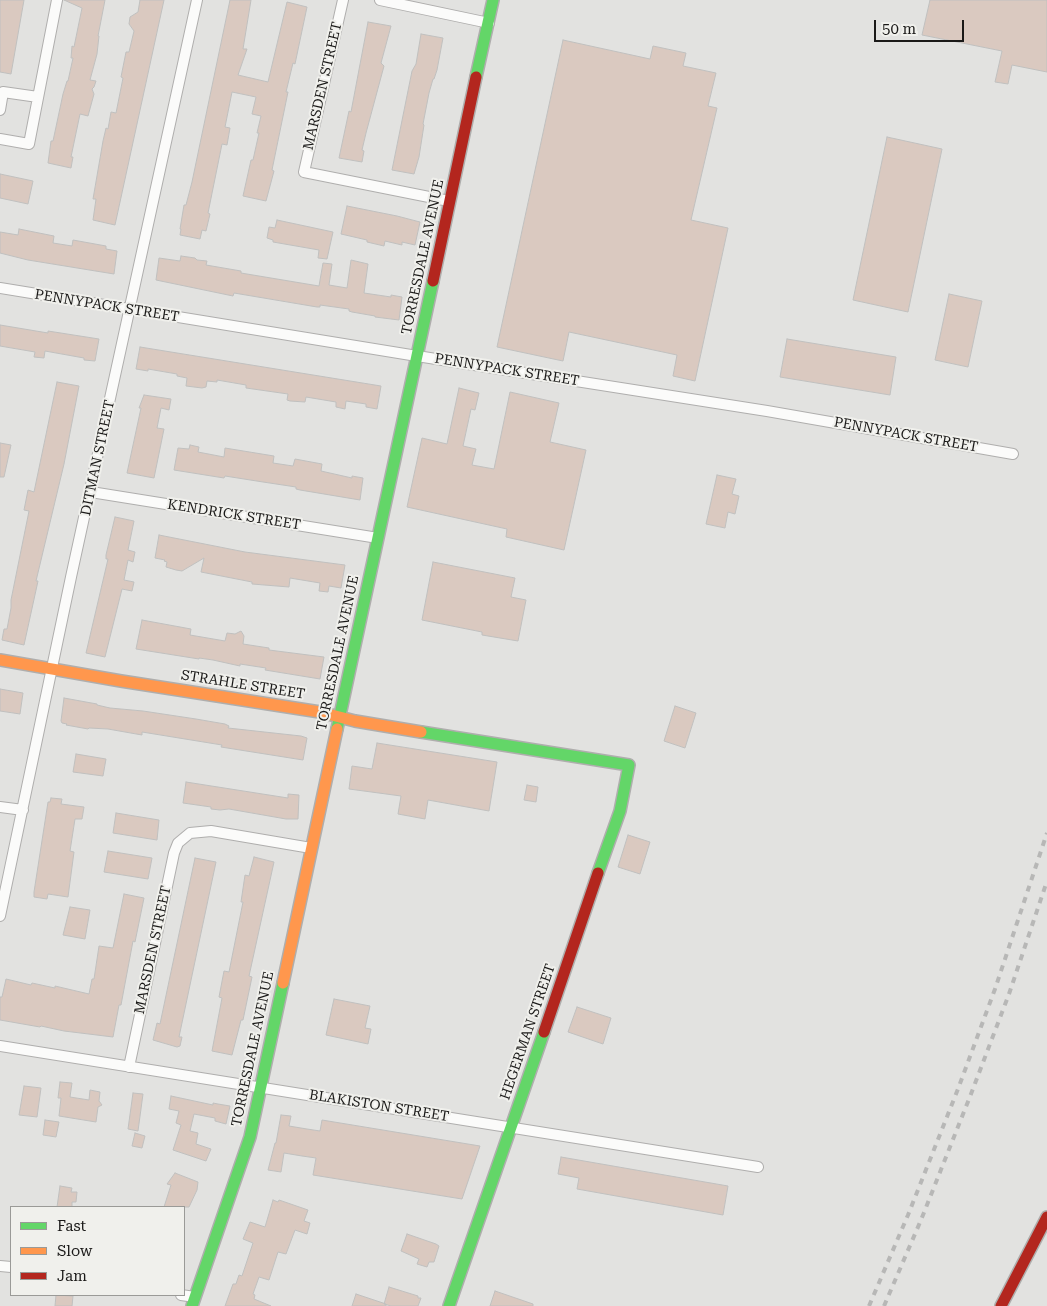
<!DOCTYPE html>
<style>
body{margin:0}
#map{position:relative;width:1047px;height:1306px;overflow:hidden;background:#e2e2e0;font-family:"Roboto Serif",serif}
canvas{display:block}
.legend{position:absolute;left:10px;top:1206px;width:175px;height:90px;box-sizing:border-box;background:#f0f0ec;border:1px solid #9a9a97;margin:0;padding:6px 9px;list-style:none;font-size:15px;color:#1a1918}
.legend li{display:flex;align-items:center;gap:10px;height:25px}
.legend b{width:25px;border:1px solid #9a9a97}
.scale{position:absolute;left:874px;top:20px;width:90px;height:22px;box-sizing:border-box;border:2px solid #1a1918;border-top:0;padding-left:6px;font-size:15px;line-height:18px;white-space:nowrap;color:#1a1918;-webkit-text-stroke:4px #f0f0ec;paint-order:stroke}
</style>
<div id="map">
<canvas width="1047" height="1306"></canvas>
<ul class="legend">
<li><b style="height:6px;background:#63d668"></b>Fast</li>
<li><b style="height:6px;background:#ff974d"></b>Slow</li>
<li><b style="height:6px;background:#b3261e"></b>Jam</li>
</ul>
<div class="scale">50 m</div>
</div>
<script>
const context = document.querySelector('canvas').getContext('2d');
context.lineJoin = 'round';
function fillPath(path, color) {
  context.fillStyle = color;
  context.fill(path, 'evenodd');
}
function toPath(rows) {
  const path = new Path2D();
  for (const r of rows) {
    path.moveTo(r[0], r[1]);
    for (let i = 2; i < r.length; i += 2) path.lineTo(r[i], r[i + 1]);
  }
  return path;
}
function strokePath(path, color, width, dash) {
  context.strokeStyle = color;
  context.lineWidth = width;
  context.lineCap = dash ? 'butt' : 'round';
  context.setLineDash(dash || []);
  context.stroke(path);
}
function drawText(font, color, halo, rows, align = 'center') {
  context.font = font + ' "Roboto Serif",serif';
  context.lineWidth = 4;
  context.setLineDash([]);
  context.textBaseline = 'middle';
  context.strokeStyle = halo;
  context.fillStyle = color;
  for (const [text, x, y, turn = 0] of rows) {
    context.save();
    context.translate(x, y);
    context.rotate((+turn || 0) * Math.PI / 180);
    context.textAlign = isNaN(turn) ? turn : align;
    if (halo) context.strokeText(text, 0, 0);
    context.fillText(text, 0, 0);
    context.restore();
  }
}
const building = toPath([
 [0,0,24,0,11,74,0,72,0,0],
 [64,0,105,0,98,36,99,36,97,54,90,80,96,81,94,87,92,89,94,94,88,116,80,114,71,157,73,157,71,168,48,163,51,141,53,141,63,94,67,81,68,81,73,58,71,58,72,46,74,47,82,8,64,0],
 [140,0,164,0,115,225,93,220,96,199,93,199,103,141,106,128,108,129,111,112,116,113,123,78,121,77,126,52,129,52,134,31,129,24,130,17,138,12,140,0],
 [230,0,251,0,243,49,247,49,238,75,268,82,287,2,307,7,295,64,293,63,286,92,288,92,272,170,274,171,266,201,243,196,251,160,253,160,259,133,257,133,261,116,252,114,256,97,232,92,225,127,230,128,227,145,222,144,208,213,210,214,206,231,202,230,200,239,180,235,181,229,180,229,184,205,186,205,192,182,230,0],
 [930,0,1047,0,1047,72,1012,65,1008,84,995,82,1002,51,922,35,930,0],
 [368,22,391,26,381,63,384,66,366,133,362,150,364,151,362,162,339,158,349,111,351,112,368,22],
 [421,34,443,38,437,70,434,79,433,79,429,93,423,124,424,125,419,157,414,174,392,170,412,71,416,64,421,34],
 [563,40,650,59,653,46,686,53,683,66,716,73,708,106,717,108,691,220,728,228,695,381,673,376,677,355,569,332,563,361,497,347,563,40],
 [887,137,942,149,908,312,853,300,887,137],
 [0,174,33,181,28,204,0,198,0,174],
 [347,206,397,216,420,222,415,245,402,242,402,245,385,241,384,246,367,242,367,240,341,234,347,206],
 [277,220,333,232,327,259,318,258,319,250,273,242,273,240,267,238,269,227,275,228,277,220],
 [19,229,54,236,53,243,72,246,73,240,106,246,106,249,117,251,114,274,28,260,0,253,0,232,18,235,19,229],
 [181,256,195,258,197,260,207,261,206,265,241,271,241,273,319,286,323,263,332,264,329,285,347,288,351,260,368,264,364,293,391,297,391,295,402,297,399,320,375,317,375,316,352,312,349,311,349,309,320,305,320,307,317,307,234,293,233,296,156,280,159,258,180,261,181,256],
 [949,294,982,301,968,367,935,360,949,294],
 [0,325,48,333,48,331,99,339,95,361,84,360,84,358,45,351,44,358,34,357,35,352,0,346,0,325],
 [787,339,896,357,890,395,780,377,787,339],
 [140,347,381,386,377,409,366,407,366,404,346,401,345,409,336,407,336,402,306,397,305,402,290,401,287,400,288,394,246,388,246,385,217,380,217,382,207,381,206,387,202,388,186,386,187,378,177,376,177,374,148,369,148,371,136,369,140,347],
 [57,382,79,386,64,464,36,581,38,581,24,645,2,640,4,629,7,629,11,608,11,600,29,511,24,510,28,490,34,492,57,382],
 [459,388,479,393,475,410,471,409,463,446,476,449,472,465,494,469,510,392,559,403,550,442,586,450,564,550,506,537,507,529,407,507,422,438,447,444,459,388],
 [144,395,171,399,169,410,161,408,157,428,164,429,154,478,127,473,141,408,139,408,144,395],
 [0,443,11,445,4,477,0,477,0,443],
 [190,445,199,447,198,452,224,457,225,448,274,456,273,463,293,466,295,459,322,464,321,471,352,478,352,476,363,478,360,500,300,490,296,489,296,487,263,482,225,476,224,478,174,470,178,448,189,449,190,445],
 [717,475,736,479,732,494,739,496,735,514,728,512,725,528,706,524,717,475],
 [115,517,134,521,128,550,135,552,133,562,128,560,124,580,134,582,132,591,122,589,105,657,86,653,108,559,106,559,106,555,115,517],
 [159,535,245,552,345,565,341,588,329,586,328,592,319,591,320,583,290,578,289,587,252,584,252,582,201,572,204,558,182,571,176,570,166,567,167,562,164,561,165,560,155,558,159,535],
 [433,562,515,578,511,597,526,600,518,641,482,635,482,632,422,620,433,562],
 [142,620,191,629,190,635,225,641,227,633,235,634,241,631,244,636,243,644,269,648,269,650,324,657,320,679,265,670,266,668,240,664,240,666,213,660,199,658,199,659,136,649,142,620],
 [0,689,23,693,20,714,0,711,0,689],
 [64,698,97,704,97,705,110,708,143,711,196,719,225,724,229,726,228,728,301,736,307,738,303,760,221,747,222,745,142,732,142,735,108,729,89,728,88,729,66,725,67,724,62,723,61,721,64,698],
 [675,706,696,713,685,748,664,741,675,706],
 [377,743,497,762,489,811,428,800,425,819,398,814,401,796,349,789,352,766,372,769,377,743],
 [76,754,106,759,103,776,73,772,76,754],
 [186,782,288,798,288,794,299,795,298,819,286,819,229,809,220,810,211,809,211,807,183,803,186,782],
 [527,785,538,787,536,802,524,800,527,785],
 [51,798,62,799,61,804,84,807,82,819,75,819,70,851,74,852,68,897,48,894,47,899,34,897,34,892,48,802,50,802,51,798],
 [116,813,159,820,157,840,113,833,116,813],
 [628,835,650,842,640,874,618,867,628,835],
 [108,851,152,858,148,879,104,872,108,851],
 [254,857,274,862,251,967,249,976,252,977,243,1020,241,1020,232,1055,212,1051,222,998,219,997,224,971,229,972,243,902,241,902,245,875,249,876,254,857],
 [195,858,216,862,179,1037,182,1037,180,1046,177,1047,153,1040,157,1023,160,1024,195,858],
 [124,894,144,898,135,942,133,941,121,1005,119,1005,113,1037,64,1031,41,1026,40,1027,0,1020,0,997,2,997,6,979,31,985,32,983,55,988,55,986,89,994,92,979,94,979,99,946,113,948,124,894],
 [70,907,90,910,85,939,63,935,70,907],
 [334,999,370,1006,365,1028,371,1029,368,1044,326,1035,334,999],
 [577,1007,611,1018,603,1044,568,1032,577,1007],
 [60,1082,72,1083,70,1097,89,1100,90,1090,100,1092,99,1101,102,1105,98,1107,96,1122,59,1116,61,1098,58,1098,60,1082],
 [24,1086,41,1088,37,1117,19,1115,24,1086],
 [133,1093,143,1094,138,1131,128,1129,133,1093],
 [171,1096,213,1105,213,1103,218,1104,230,1106,226,1124,215,1121,215,1118,194,1114,190,1131,198,1133,196,1144,211,1149,206,1161,173,1150,181,1125,176,1123,179,1111,169,1109,171,1096],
 [281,1115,291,1116,289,1126,307,1129,320,1131,322,1120,480,1146,462,1199,313,1175,316,1158,302,1156,284,1153,281,1172,268,1170,275,1143,276,1143,281,1115],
 [45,1120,59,1122,56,1137,43,1135,45,1120],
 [135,1133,145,1136,142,1148,132,1146,135,1133],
 [561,1157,728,1186,723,1215,577,1189,579,1178,558,1174,561,1157],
 [175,1173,198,1182,197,1190,189,1207,164,1207,171,1185,167,1184,175,1173],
 [60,1186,72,1188,71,1192,77,1192,76,1202,72,1202,72,1207,57,1207,60,1186],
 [273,1200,278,1202,279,1200,308,1210,304,1221,310,1223,307,1234,295,1230,286,1254,278,1252,269,1280,259,1277,253,1294,255,1295,254,1299,271,1306,225,1306,233,1284,236,1284,239,1275,242,1276,253,1243,243,1239,250,1222,265,1227,273,1200],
 [407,1234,436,1244,439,1246,434,1262,429,1262,427,1267,417,1264,419,1259,401,1251,407,1234],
 [389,1287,418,1296,418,1298,421,1298,418,1306,391,1306,384,1304,389,1287],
 [495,1291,533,1304,533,1306,490,1306,495,1291],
 [356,1294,386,1304,386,1306,352,1306,356,1294],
 [56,1295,73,1296,72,1306,55,1306,56,1295]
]);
const street = toPath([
 [343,0,304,172,449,201],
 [380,0,489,23],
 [0,110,3,92,38,97],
 [0,139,29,144,57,0],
 [0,288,417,356,767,411,1013,454],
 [91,492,378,538],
 [0,807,23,810],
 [0,916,71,577,197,0],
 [0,1046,758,1167],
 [129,1067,174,853,178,843,190,833,211,831,311,848],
 [0,1266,11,1267],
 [181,1295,195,1297]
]);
const fast = toPath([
 [476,77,493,0],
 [337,729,433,281],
 [421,732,629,765,620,811,598,873],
 [192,1306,250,1137,283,983],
 [449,1306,544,1032]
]);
const slow = toPath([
 [0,660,121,681,320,712,355,721,421,732],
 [283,983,337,729]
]);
const jam = toPath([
 [433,281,476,77],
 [544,1032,598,873],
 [1001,1306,1047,1217]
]);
const rail = toPath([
 [869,1306,908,1215,958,1089,995,989,1047,833],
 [884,1306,921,1220,971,1094,1009,994,1047,881]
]);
const streetNames = [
 ["MARSDEN STREET",323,86,-77],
 ["TORRESDALE AVENUE",423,257,-78],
 ["PENNYPACK STREET",107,306,9],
 ["PENNYPACK STREET",507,370,9],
 ["PENNYPACK STREET",906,435,10],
 ["DITMAN STREET",98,458,-78],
 ["KENDRICK STREET",234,515,9],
 ["TORRESDALE AVENUE",338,653,-78],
 ["STRAHLE STREET",243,685,9],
 ["MARSDEN STREET",153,950,-78],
 ["HEGERMAN STREET",528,1032,-71],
 ["TORRESDALE AVENUE",253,1049,-78],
 ["BLAKISTON STREET",379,1106,9]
];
fillPath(building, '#dac9c0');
strokePath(building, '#c0c0bf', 1);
strokePath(street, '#afaead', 12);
strokePath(fast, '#afaead', 14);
strokePath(slow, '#afaead', 14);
strokePath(jam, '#afaead', 14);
strokePath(street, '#fbfbfa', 10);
strokePath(fast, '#63d668', 11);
strokePath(slow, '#ff974d', 11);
strokePath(jam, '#b3261e', 11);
strokePath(rail, '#b7b7b6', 4, [6, 6]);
drawText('14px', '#1a1918', '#f0f0ec', streetNames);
</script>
